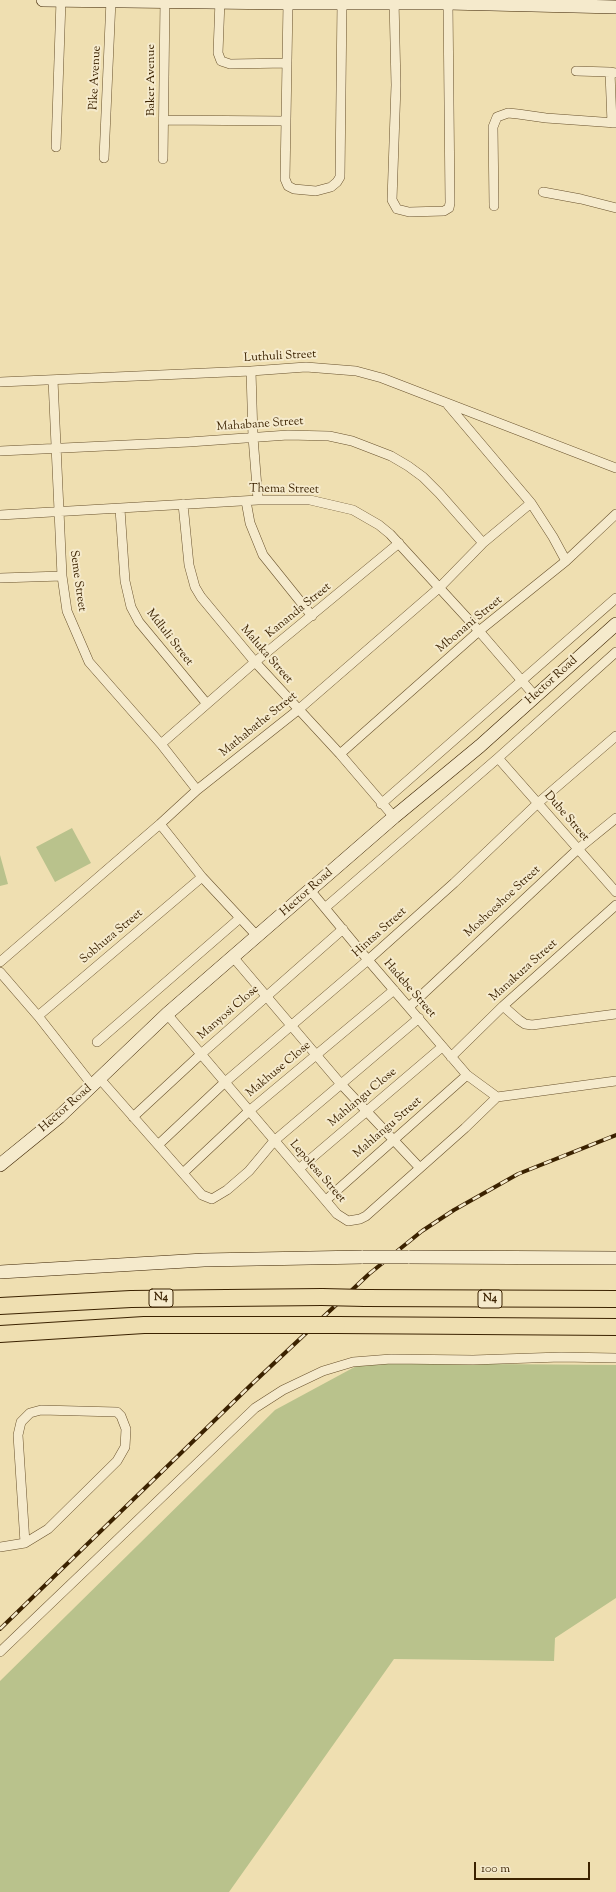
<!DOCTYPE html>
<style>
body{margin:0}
#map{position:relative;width:616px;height:1892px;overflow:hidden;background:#efdfb1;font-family:"Sorts Mill Goudy",serif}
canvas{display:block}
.scale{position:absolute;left:474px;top:1862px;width:116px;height:18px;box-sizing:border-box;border:2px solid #3b2200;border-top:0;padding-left:5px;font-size:12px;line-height:14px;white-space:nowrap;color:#3b2200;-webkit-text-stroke:3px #f5eacc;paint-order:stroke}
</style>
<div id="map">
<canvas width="616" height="1892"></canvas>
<div class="scale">100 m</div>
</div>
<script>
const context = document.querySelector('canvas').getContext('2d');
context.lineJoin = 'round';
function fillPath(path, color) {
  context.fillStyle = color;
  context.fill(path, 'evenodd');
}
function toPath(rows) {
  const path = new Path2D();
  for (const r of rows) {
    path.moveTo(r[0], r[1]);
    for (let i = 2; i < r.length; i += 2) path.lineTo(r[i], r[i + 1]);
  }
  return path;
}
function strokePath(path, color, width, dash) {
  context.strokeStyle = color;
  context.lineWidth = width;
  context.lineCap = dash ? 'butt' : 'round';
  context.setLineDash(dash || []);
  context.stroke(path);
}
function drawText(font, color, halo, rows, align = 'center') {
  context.font = font + ' "Sorts Mill Goudy",serif';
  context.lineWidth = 4;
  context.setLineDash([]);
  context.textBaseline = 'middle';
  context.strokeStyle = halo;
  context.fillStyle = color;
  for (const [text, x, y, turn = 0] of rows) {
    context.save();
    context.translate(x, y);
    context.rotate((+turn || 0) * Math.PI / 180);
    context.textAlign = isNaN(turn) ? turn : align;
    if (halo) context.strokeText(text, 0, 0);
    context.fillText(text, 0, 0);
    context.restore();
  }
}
const green = toPath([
 [72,828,91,863,55,882,36,847],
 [0,855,8,884,0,886],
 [362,1363,616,1365,616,1598,555,1638,554,1661,394,1659,229,1892,0,1892,0,1681,275,1410]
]);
const street = toPath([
 [220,0,218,53,221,61,230,64,287,63],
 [394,0,396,85,392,200,397,209,409,212,444,211,449,208,450,203,448,3],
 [288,3,285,179,288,186,294,189,316,191,331,187,337,182,340,177,342,2],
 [576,71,610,72],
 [164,120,286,121],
 [612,123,610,72,616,73],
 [56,147,61,0],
 [104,158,111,0],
 [163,159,165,0],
 [543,192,581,199,616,208],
 [494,206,493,127,497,117,508,113,518,114,546,118,616,123],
 [251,371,253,437,258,500],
 [53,380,62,576,67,611,89,662,161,744,197,790],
 [0,382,251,371,306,367,356,371,382,378,616,468],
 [448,405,531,503,553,537,566,561],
 [0,451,189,442,288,435,329,436,352,441,391,456,408,466,423,477,439,493,483,543],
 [246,501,250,523,263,555,312,616],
 [183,504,189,565,195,587,201,597,255,662,340,754,394,817],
 [120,509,125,581,131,607,139,622,207,704],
 [0,515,258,500,310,500,353,510,379,525,390,534,479,631,535,696],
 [0,578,62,576],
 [161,744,255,662,399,543],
 [340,754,479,631,566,561,616,514],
 [498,758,616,892],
 [381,804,616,598],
 [160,824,202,877,257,936],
 [310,890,368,960,467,1075,497,1097],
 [326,907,498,758,616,652],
 [233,957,340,1083,419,1167],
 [0,962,160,824,197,790,298,710,440,587,483,543,531,503],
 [0,972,38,1016,93,1086],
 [503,1006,519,1020,525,1024,532,1025,616,1014],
 [409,1007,578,849,616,818],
 [167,1014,337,1214,348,1221,360,1219,366,1216,465,1128,497,1097],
 [38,1016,202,877],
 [97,1042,240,918],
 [451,1057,503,1006,616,905],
 [100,1079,202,1195,212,1199,227,1190,249,1171,274,1141,419,1018],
 [497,1097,616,1081],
 [133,1117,200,1055,343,929],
 [158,1145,224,1083,368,960,454,883,538,803,616,736],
 [300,1168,442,1047],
 [183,1173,249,1111,394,990],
 [326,1200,467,1075],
 [0,1547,25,1543,48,1529,117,1461,125,1447,126,1429,121,1416,117,1412,41,1410,30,1413,21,1422,18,1435,25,1543],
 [0,1652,255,1408,283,1390,323,1371,353,1362,391,1359,473,1360,561,1357,616,1358]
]);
const secondary = toPath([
 [43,0,288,3,448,3,616,7],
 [0,1165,59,1117,167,1014,394,817,480,746,616,624],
 [408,1257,616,1258],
 [0,1272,204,1260,363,1257]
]);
const highway = toPath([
 [365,1298,616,1299],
 [0,1306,131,1299,322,1297],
 [337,1325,616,1327],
 [0,1334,144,1325,286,1325]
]);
const rail = toPath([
 [0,1629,253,1383,369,1274,422,1231,454,1210,518,1174,616,1135]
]);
const secondaryBridge = toPath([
 [363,1257,408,1257]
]);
const highwayBridge = toPath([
 [322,1297,365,1298],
 [286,1325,337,1325]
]);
const shields = [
 [161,1298,24],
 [490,1299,24]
];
const shieldNames = [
 ["N4",161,1298],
 ["N4",490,1299]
];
const streetNames = [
 ["Pike Avenue",96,78,-87],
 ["Baker Avenue",152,80,-90],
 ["Luthuli Street",280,357,-3],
 ["Mahabane Street",260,425,-4],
 ["Thema Street",284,490,1],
 ["Seme Street",77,581,82],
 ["Kananda Street",299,611,-39],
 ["Mbonani Street",470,625,-40],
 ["Mdluli Street",169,638,52],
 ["Maluka Street",266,655,49],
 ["Hector Road",552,681,-42],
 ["Mathabathe Street",259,725,-39],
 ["Dube Street",566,817,49],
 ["Hector Road",307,893,-41],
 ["Moshoeshoe Street",503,902,-43],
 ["Hintsa Street",380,933,-42],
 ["Sobhuza Street",112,937,-40],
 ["Manakuza Street",524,971,-42],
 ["Hadebe Street",409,989,49],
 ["Manyosi Close",229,1013,-41],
 ["Makhuse Close",279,1070,-40],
 ["Mahlangu Close",363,1098,-40],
 ["Hector Road",66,1109,-41],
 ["Mahlangu Street",388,1128,-41],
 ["Lepolesa Street",317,1172,49]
];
fillPath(green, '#b9c28c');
strokePath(street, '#68512c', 10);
strokePath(secondary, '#3b2200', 14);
strokePath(highway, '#3b2200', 18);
strokePath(street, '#f5eacc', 9);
strokePath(secondary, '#f5eacc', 13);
strokePath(highway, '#efdfb1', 16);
strokePath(rail, '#3b2200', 4);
strokePath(rail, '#f5eacc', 2.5, [8]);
strokePath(secondaryBridge, '#3b2200', 14, []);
strokePath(highwayBridge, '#3b2200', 18, []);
strokePath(secondaryBridge, '#f5eacc', 13);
strokePath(highwayBridge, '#efdfb1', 16);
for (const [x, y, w] of shields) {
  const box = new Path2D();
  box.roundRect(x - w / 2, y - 9, w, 18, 3);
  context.fillStyle = '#f5eacc';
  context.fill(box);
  strokePath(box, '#3b2200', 1);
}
drawText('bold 11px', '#3b2200', null, shieldNames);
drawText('12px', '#3b2200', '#f5eacc', streetNames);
</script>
